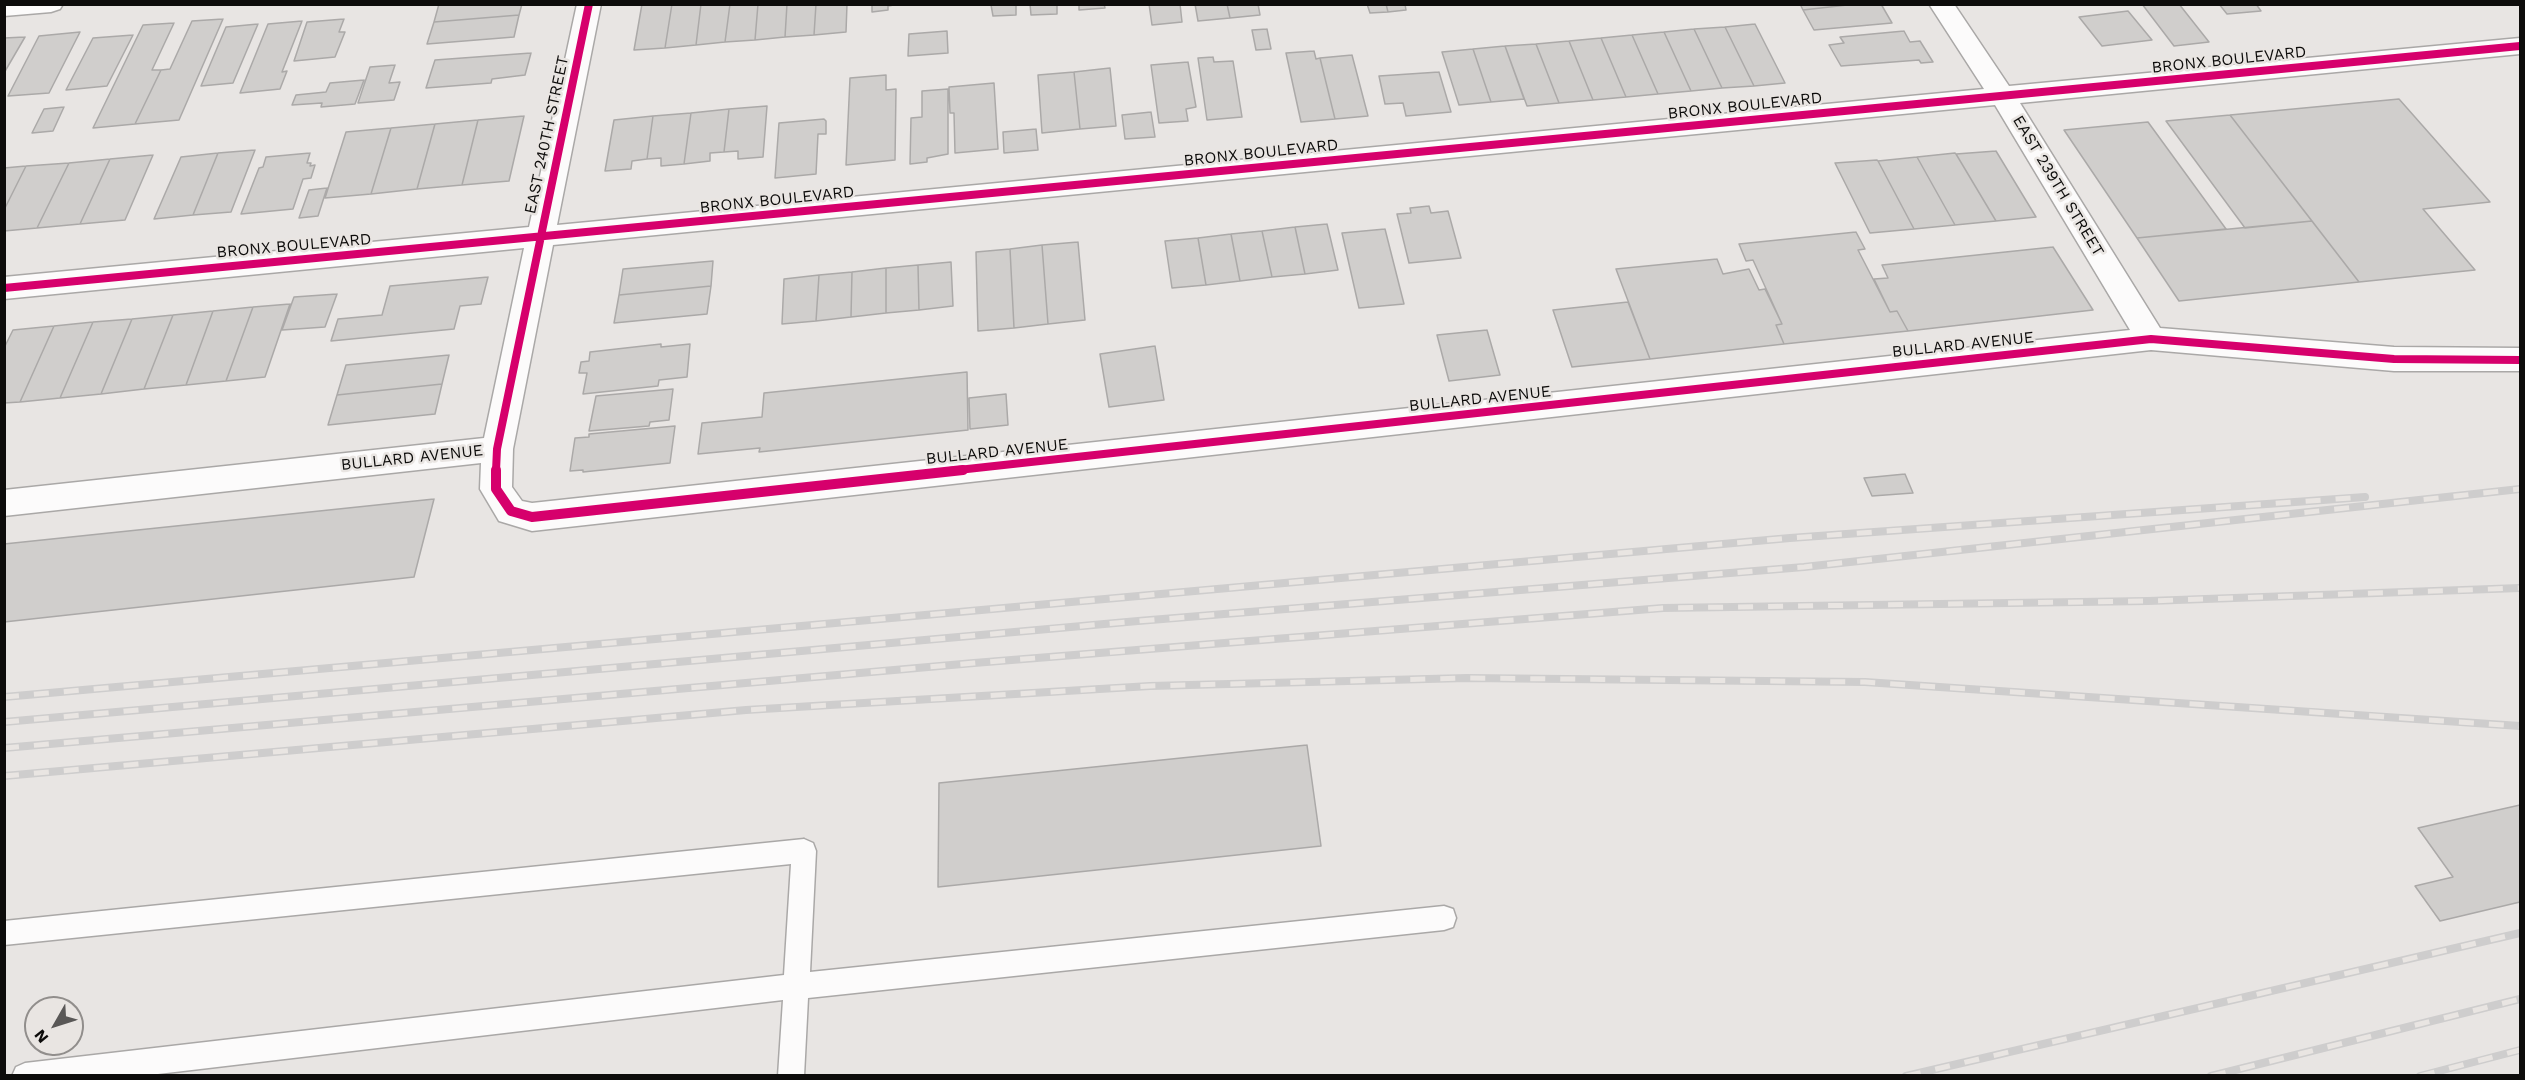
<!DOCTYPE html>
<style>
body{margin:0}
#map{position:relative;width:2525px;height:1080px;overflow:hidden;background:#e8e5e3;font-family:"Work Sans",sans-serif}
canvas{display:block}
.frame{position:absolute;inset:0;border:6px solid #0d0c0b;pointer-events:none}
.north{position:absolute;left:24px;top:996px;width:60px;height:60px;box-sizing:border-box;background:#e9e5e2;border:2px solid #918e8c;border-radius:50%;rotate:231deg;font-size:16px;font-weight:700;line-height:24px;text-align:center;color:#0d0c0b}
.north::after{content:'';display:block;margin:auto;width:21px;height:27px;background:#5a5857;clip-path:polygon(50% 0,100% 100%,50% 72%,0 100%)}
</style>
<div id="map">
<canvas width="2525" height="1080"></canvas>
<div class="frame"></div>
<div class="north">N</div>
</div>
<script>
const context = document.querySelector('canvas').getContext('2d');
context.lineJoin = 'round';
function fillPath(path, color) {
  context.fillStyle = color;
  context.fill(path, 'evenodd');
}
function toPath(rows) {
  const path = new Path2D();
  for (const r of rows) {
    path.moveTo(r[0], r[1]);
    for (let i = 2; i < r.length; i += 2) path.lineTo(r[i], r[i + 1]);
  }
  return path;
}
function strokePath(path, color, width, dash) {
  context.strokeStyle = color;
  context.lineWidth = width;
  context.lineCap = dash ? 'butt' : 'round';
  context.setLineDash(dash || []);
  context.stroke(path);
}
function drawText(font, color, halo, rows, align = 'center') {
  context.font = font + ' "Work Sans",sans-serif';
  context.lineWidth = 5;
  context.setLineDash([]);
  context.textBaseline = 'middle';
  context.strokeStyle = halo;
  context.fillStyle = color;
  for (const [text, x, y, turn = 0] of rows) {
    context.save();
    context.translate(x, y);
    context.rotate((+turn || 0) * Math.PI / 180);
    context.textAlign = isNaN(turn) ? turn : align;
    if (halo) context.strokeText(text, 0, 0);
    context.fillText(text, 0, 0);
    context.restore();
  }
}
const building = toPath([
 [439,4,522,4,519,15,434,22,439,4],
 [642,4,672,4,665,48,634,50,642,4],
 [672,4,701,4,696,45,665,48,672,4],
 [701,4,730,4,725,42,696,45,701,4],
 [730,4,758,4,755,40,725,42,730,4],
 [758,4,787,4,785,37,755,40,758,4],
 [787,4,816,4,814,35,785,37,787,4],
 [816,4,847,4,846,32,814,35,816,4],
 [872,4,900,4,888,6,888,10,872,12,872,4],
 [988,4,1016,4,1016,15,993,16,991,5,988,4],
 [1030,4,1057,4,1057,14,1031,15,1030,4],
 [1079,4,1104,4,1105,8,1079,10,1079,4],
 [1149,4,1180,4,1182,22,1152,25,1149,4],
 [1195,4,1227,4,1230,18,1198,21,1195,4],
 [1227,4,1258,4,1260,15,1230,18,1227,4],
 [1367,4,1386,4,1388,12,1370,13,1367,4],
 [1386,4,1405,4,1406,10,1388,12,1386,4],
 [1800,4,1856,4,1803,10,1800,4],
 [1856,4,1881,4,1892,23,1814,30,1803,10,1856,4],
 [2142,4,2179,4,2209,42,2174,46,2142,4],
 [2219,4,2256,4,2261,11,2227,14,2219,4],
 [2128,11,2152,40,2102,46,2079,17,2128,11],
 [519,15,514,37,427,44,434,22,519,15],
 [223,19,179,120,135,124,161,70,170,69,192,21,223,19],
 [344,19,339,32,345,32,335,57,294,61,307,22,344,19],
 [302,21,282,72,287,71,280,89,240,93,268,24,302,21],
 [174,23,152,70,161,70,135,124,93,128,143,25,174,23],
 [258,24,233,83,201,86,226,27,258,24],
 [1755,24,1785,83,1754,86,1725,27,1755,24],
 [1725,27,1754,86,1722,88,1694,29,1725,27],
 [1267,29,1271,49,1256,50,1252,30,1267,29],
 [1694,29,1722,88,1691,91,1664,32,1694,29],
 [947,31,948,53,908,56,909,34,947,31],
 [1904,31,1910,42,1920,41,1933,62,1921,63,1919,60,1841,66,1829,45,1844,43,1840,37,1904,31],
 [80,32,49,93,8,96,39,36,80,32],
 [1664,32,1691,91,1658,94,1632,35,1664,32],
 [133,35,107,86,66,90,93,38,133,35],
 [1632,35,1658,94,1626,97,1601,38,1632,35],
 [25,37,4,73,4,38,25,37],
 [1601,38,1626,97,1593,100,1569,41,1601,38],
 [1569,41,1593,100,1559,103,1536,44,1569,41],
 [1536,44,1559,103,1527,106,1505,46,1536,44],
 [1505,46,1524,99,1491,102,1473,49,1505,46],
 [1473,49,1491,102,1459,105,1442,52,1473,49],
 [1314,51,1316,59,1320,58,1335,119,1301,122,1286,53,1314,51],
 [531,53,525,75,492,79,491,83,426,88,435,60,531,53],
 [1352,55,1368,116,1335,119,1320,58,1352,55],
 [1213,57,1214,62,1233,61,1242,117,1207,120,1198,58,1213,57],
 [1188,62,1196,107,1186,109,1188,121,1159,123,1151,65,1188,62],
 [395,65,389,83,400,82,394,100,358,103,370,67,395,65],
 [1110,68,1116,126,1080,129,1074,72,1110,68],
 [1074,72,1080,129,1042,133,1038,75,1074,72],
 [1439,72,1451,112,1406,116,1403,103,1385,104,1379,76,1439,72],
 [886,75,886,90,896,89,895,160,846,165,850,78,886,75],
 [364,80,355,104,321,107,322,103,292,105,296,95,326,92,330,83,364,80],
 [994,83,998,149,955,153,954,113,950,113,949,87,994,83],
 [948,89,948,154,927,158,927,162,910,164,911,118,922,117,922,91,948,89],
 [2399,99,2490,202,2423,209,2475,270,2359,282,2230,115,2399,99],
 [767,106,763,157,738,159,738,151,724,152,729,109,767,106],
 [64,107,53,131,32,133,44,109,64,107],
 [729,109,724,152,710,153,710,161,684,164,691,113,729,109],
 [1151,112,1155,137,1125,139,1122,115,1151,112],
 [691,113,684,164,661,166,661,158,647,159,653,116,691,113],
 [2230,115,2312,221,2245,228,2166,121,2230,115],
 [524,116,509,181,462,185,478,120,524,116],
 [653,116,647,159,632,161,631,169,605,171,614,120,653,116],
 [824,119,826,121,826,134,818,134,816,174,775,178,779,123,824,119],
 [478,120,462,185,417,189,435,124,478,120],
 [2148,122,2226,229,2137,238,2064,130,2148,122],
 [435,124,417,189,371,194,391,128,435,124],
 [391,128,371,194,325,198,346,132,391,128],
 [1036,129,1038,150,1004,153,1003,132,1036,129],
 [255,150,231,212,193,215,218,153,255,150],
 [1996,151,2036,217,1996,221,1956,154,1996,151],
 [218,153,193,215,154,219,181,157,218,153],
 [310,153,307,163,311,163,310,166,315,165,311,178,303,179,293,209,241,214,259,168,263,167,266,157,310,153],
 [1955,153,1956,154,1996,221,1955,225,1917,157,1955,153],
 [153,155,125,220,80,224,110,159,153,155],
 [1917,157,1955,225,1914,229,1878,161,1917,157],
 [110,159,80,224,37,228,69,163,110,159],
 [1877,160,1878,161,1914,229,1870,233,1835,163,1877,160],
 [69,163,37,228,4,231,4,210,26,166,69,163],
 [26,166,4,210,4,168,26,166],
 [327,188,318,216,299,218,309,190,327,188],
 [1429,206,1431,213,1448,211,1461,258,1409,263,1397,214,1411,213,1410,208,1429,206],
 [2312,221,2359,282,2179,301,2137,238,2312,221],
 [1327,224,1338,270,1305,274,1295,227,1327,224],
 [1295,227,1305,274,1272,277,1262,231,1295,227],
 [1385,229,1404,304,1359,308,1342,233,1385,229],
 [1262,231,1272,277,1240,281,1231,234,1262,231],
 [1856,232,1865,249,1858,250,1890,312,1897,311,1908,331,1784,344,1776,325,1782,324,1753,260,1746,261,1739,244,1856,232],
 [1231,234,1240,281,1206,285,1198,238,1231,234],
 [1198,238,1206,285,1172,288,1165,241,1198,238],
 [1078,242,1085,320,1048,324,1042,245,1078,242],
 [1042,245,1048,324,1014,328,1010,249,1042,245],
 [2053,247,2093,310,1908,331,1897,311,1890,312,1874,279,1888,278,1882,265,2053,247],
 [1010,249,1014,328,978,331,976,252,1010,249],
 [1717,259,1723,274,1749,269,1759,290,1765,289,1782,324,1776,325,1784,344,1650,359,1616,269,1717,259],
 [713,261,711,286,619,295,623,269,713,261],
 [951,262,953,306,919,310,918,265,951,262],
 [918,265,919,310,886,313,886,268,918,265],
 [886,268,886,313,851,317,852,272,886,268],
 [852,272,851,317,816,321,819,275,852,272],
 [819,275,816,321,782,324,784,279,819,275],
 [488,277,481,304,460,306,454,329,331,341,338,319,382,315,390,286,488,277],
 [711,286,707,314,614,323,619,295,711,286],
 [337,294,325,327,282,330,294,297,337,294],
 [1628,302,1650,359,1572,367,1553,310,1628,302],
 [290,304,265,377,226,381,253,307,290,304],
 [253,307,226,381,186,385,213,311,253,307],
 [213,311,186,385,144,389,173,315,213,311],
 [173,315,144,389,101,394,132,319,173,315],
 [132,319,101,394,60,398,93,322,132,319],
 [93,322,60,398,20,402,54,326,93,322],
 [54,326,20,402,4,403,4,348,13,330,54,326],
 [1487,330,1500,375,1449,381,1437,335,1487,330],
 [661,344,661,347,690,344,687,377,659,380,658,386,583,394,587,373,579,373,581,362,589,361,590,352,661,344],
 [1155,346,1164,400,1109,407,1100,354,1155,346],
 [449,355,442,384,337,395,346,365,449,355],
 [967,372,968,430,759,452,760,448,698,454,702,423,762,417,764,393,967,372],
 [442,384,435,414,328,425,337,395,442,384],
 [673,389,669,420,650,422,649,426,589,431,596,396,673,389],
 [1006,394,1008,425,970,429,969,398,1006,394],
 [675,426,670,463,583,472,583,470,570,471,575,438,589,437,589,434,675,426],
 [1905,474,1913,493,1872,496,1864,478,1905,474],
 [434,499,414,577,4,622,4,544,434,499],
 [1307,745,1321,846,938,887,939,783,1307,745],
 [2520,805,2520,902,2440,921,2415,886,2453,877,2418,828,2520,805]
]);
const lane = toPath([
 [804,839,813,843,816,851,810,972,1444,906,1453,909,1456,918,1453,927,1444,930,808,998,804,1076,778,1076,783,1000,141,1076,12,1076,16,1067,25,1063,784,975,791,864,4,945,4,921,804,839]
]);
const street = toPath([
 [4,4,63,4,60,9,51,12,4,16,4,4],
 [577,4,601,4,557,225,1984,89,1929,4,1954,4,2009,86,2520,38,2520,54,2020,103,2160,328,2394,347,2520,348,2520,371,2394,371,2151,350,532,531,499,521,480,489,481,463,4,516,4,490,484,438,524,248,4,299,4,277,529,227,577,4],
 [1995,105,2130,330,532,503,522,501,512,487,513,449,553,245,1995,105]
]);
const rail = toPath([
 [4,697,1790,538,2365,497],
 [4,722,1138,621,1804,567,2520,489],
 [4,748,974,663,1663,608,2148,601,2520,588],
 [4,776,746,710,1150,686,1467,678,1865,682,2520,726],
 [1906,1076,2520,933],
 [2211,1076,2520,999],
 [2420,1076,2520,1050]
]);
const cyclewayFar1 = toPath([
 [4,288,2520,46],
 [496,471,497,449,589,4],
 [949,471,2151,339,2394,359,2520,360]
]);
const cycleway = toPath([
 [496,470,496,489,511,511,532,517,963,470]
]);
const streetNames = [
 ["BRONX BOULEVARD",2229,60,-6],
 ["BRONX BOULEVARD",1745,106,-6],
 ["EAST 240TH STREET",547,135,-78],
 ["BRONX BOULEVARD",1261,153,-6],
 ["EAST 239TH STREET",2058,186,59],
 ["BRONX BOULEVARD",777,200,-6],
 ["BRONX BOULEVARD",294,246,-5],
 ["BULLARD AVENUE",1963,345,-6],
 ["BULLARD AVENUE",1480,399,-6],
 ["BULLARD AVENUE",997,452,-6],
 ["BULLARD AVENUE",412,458,-6]
];
fillPath(building, '#d0cecc');
strokePath(building, '#aba9a8', 1.5);
strokePath(lane, '#aaa8a7', 3);
strokePath(street, '#aaa8a7', 3);
fillPath(lane, '#fcfbfb');
fillPath(street, '#fcfbfb');
strokePath(rail, '#cecdcd', 8);
strokePath(rail, '#e9e5e2', 5, [15]);
strokePath(cyclewayFar1, '#d6006c', 8);
strokePath(cycleway, '#d6006c', 10);
drawText('16px', '#0d0c0b', '#e9e5e2', streetNames);
</script>
